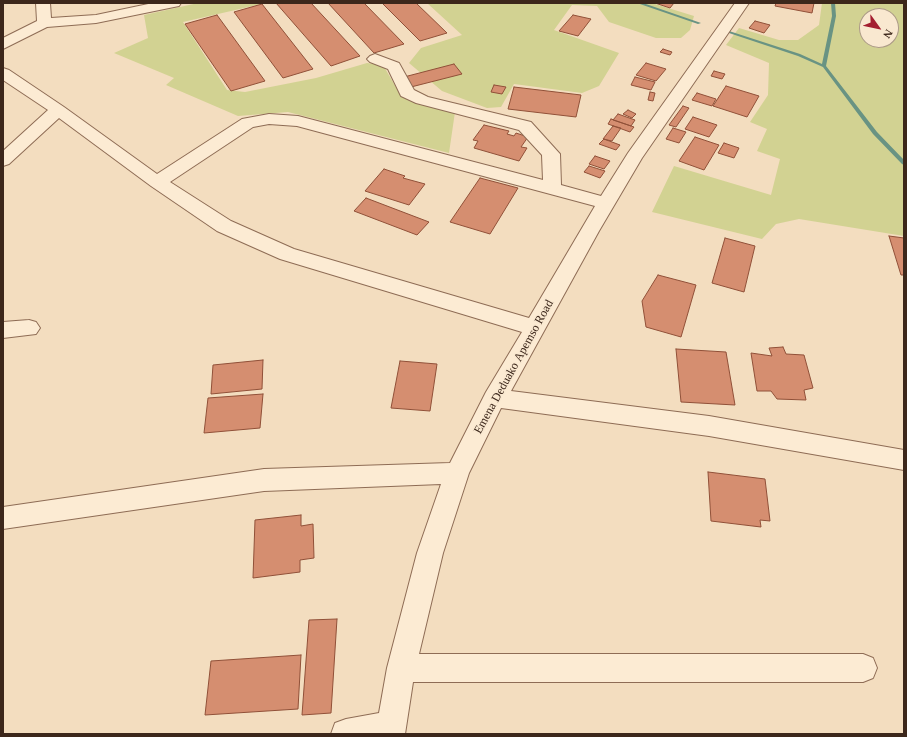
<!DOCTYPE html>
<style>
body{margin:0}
#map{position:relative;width:907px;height:737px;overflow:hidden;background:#f3ddbf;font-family:Georgia,serif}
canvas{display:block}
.frame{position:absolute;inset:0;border:4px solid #3c271b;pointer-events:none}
.north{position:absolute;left:859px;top:8px;width:40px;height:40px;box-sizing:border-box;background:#f9e8d0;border:1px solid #ad9b88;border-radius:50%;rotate:123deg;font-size:11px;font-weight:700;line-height:16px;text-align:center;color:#3c271b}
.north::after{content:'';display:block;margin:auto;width:14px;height:18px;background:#a41e30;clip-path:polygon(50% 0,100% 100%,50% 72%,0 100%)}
</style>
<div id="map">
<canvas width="907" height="737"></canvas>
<div class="frame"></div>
<div class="north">N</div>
</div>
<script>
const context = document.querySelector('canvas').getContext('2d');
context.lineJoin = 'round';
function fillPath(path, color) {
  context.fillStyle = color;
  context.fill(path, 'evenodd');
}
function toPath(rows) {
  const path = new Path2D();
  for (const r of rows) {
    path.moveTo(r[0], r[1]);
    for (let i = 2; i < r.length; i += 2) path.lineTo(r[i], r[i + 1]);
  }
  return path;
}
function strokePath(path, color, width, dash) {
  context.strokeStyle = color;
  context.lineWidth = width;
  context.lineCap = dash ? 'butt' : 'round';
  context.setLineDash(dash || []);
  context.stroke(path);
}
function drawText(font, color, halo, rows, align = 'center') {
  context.font = font + ' Georgia,serif';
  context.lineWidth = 3;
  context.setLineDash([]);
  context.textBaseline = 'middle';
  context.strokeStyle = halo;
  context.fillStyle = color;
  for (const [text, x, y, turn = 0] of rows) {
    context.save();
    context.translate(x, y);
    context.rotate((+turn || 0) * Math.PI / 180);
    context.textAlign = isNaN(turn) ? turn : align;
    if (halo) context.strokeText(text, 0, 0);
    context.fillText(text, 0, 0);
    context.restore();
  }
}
const green = toPath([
 [198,3,266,3,183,22,227,90,245,92,316,78,367,63,383,65,400,94,426,106,455,112,449,153,288,112,238,116,166,85,174,78,114,53,148,38,144,15],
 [427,3,652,3,694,16,690,30,681,38,656,38,609,22,597,6,572,5,554,30,619,53,599,86,582,93,514,84,501,107,487,108,442,91,409,63,421,48,462,35],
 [822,3,904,3,904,236,799,219,776,224,762,239,652,212,674,166,771,195,780,159,757,151,767,129,750,122,768,95,769,63,726,45,739,28,779,40,798,40,819,25],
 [867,16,891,16,891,40,867,40]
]);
const stream = toPath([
 [637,3,643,3,701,23,698,24,637,3],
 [831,3,835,3,836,16,826,66,877,132,904,160,904,165,902,164,873,134,823,67,798,56,726,32,729,31,800,54,822,64,832,16,831,3]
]);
const building = toPath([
 [276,3,311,3,360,56,331,66,276,3],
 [328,3,364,3,404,44,374,53,328,3],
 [382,3,416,3,447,33,420,41,382,3],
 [655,3,674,3,670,8,655,3],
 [776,3,814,3,812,13,775,6,776,3],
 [262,4,313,69,283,78,234,12,262,4],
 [217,15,265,81,231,91,185,24,217,15],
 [573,15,591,19,578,36,559,31,573,15],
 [755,21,770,25,764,33,749,28,755,21],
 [663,49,672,52,670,55,660,52,663,49],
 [646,63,666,69,656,81,636,75,646,63],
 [454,64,462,74,411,87,404,77,454,64],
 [714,71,725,74,722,79,711,76,714,71],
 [635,77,655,82,651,90,631,85,635,77],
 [494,85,506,87,502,94,491,92,494,85],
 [726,86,759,96,747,117,713,106,726,86],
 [514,87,581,95,576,117,508,109,514,87],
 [650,92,655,93,653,101,648,100,650,92],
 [697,93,716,99,712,106,692,100,697,93],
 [683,106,689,108,676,127,669,125,683,106],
 [628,110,636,114,632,118,623,114,628,110],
 [618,114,635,120,631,126,613,120,618,114],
 [693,117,717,125,709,137,685,129,693,117],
 [611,119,634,127,630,132,608,124,611,119],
 [484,125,509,131,507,134,514,136,516,133,528,137,521,147,527,148,519,161,474,148,478,141,473,140,484,125],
 [613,126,621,128,612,141,603,139,613,126],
 [673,128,686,132,679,143,666,139,673,128],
 [695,137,719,145,704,170,679,161,695,137],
 [604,139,620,145,616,150,599,144,604,139],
 [724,143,739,148,734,158,718,153,724,143],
 [595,156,610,161,604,169,589,164,595,156],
 [589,166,605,171,600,178,584,172,589,166],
 [384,169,405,176,403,178,425,184,409,205,365,191,384,169],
 [480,178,518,188,490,234,450,222,480,178],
 [366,198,429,222,417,235,354,211,366,198],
 [889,236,904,238,904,275,901,275,889,236],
 [725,238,755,246,744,292,712,283,725,238],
 [658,275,696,285,681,337,646,327,642,301,658,275],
 [783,347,786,354,804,355,813,388,804,390,806,400,777,399,771,391,757,391,751,353,772,356,769,348,783,347],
 [676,349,726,352,735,405,681,402,676,349],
 [263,360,262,389,211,394,213,365,263,360],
 [400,361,437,364,430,411,391,408,400,361],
 [263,394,260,428,204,433,208,398,263,394],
 [708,472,765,479,770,521,760,520,761,527,711,521,708,472],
 [301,515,301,526,313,524,314,558,300,560,300,572,253,578,255,520,301,515],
 [337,619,331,713,302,715,309,620,337,619],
 [301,655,298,709,205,715,211,661,301,655]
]);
const minor = toPath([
 [36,3,50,3,51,18,96,15,153,3,181,3,179,6,174,7,96,23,47,27,3,49,3,38,37,21,36,3],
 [735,3,749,3,642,158,599,231,511,391,709,416,904,450,904,470,709,436,501,408,469,473,443,553,419,654,863,654,873,658,877,668,873,678,863,682,413,682,405,734,331,734,335,723,346,719,379,713,387,668,417,553,441,484,264,491,3,529,3,507,264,469,450,463,486,392,522,332,280,259,217,231,151,186,59,118,9,164,3,166,3,151,48,110,3,80,3,68,9,70,64,107,157,174,242,119,269,114,298,116,543,180,542,155,519,130,416,103,401,96,388,69,370,62,367,59,370,56,375,54,399,63,414,90,428,97,531,122,560,154,561,185,601,196,628,153,735,3],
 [269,124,297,126,595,206,529,318,294,249,231,221,170,182,253,127,269,124],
 [29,320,36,322,40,328,36,334,3,338,3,322,29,320]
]);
const streetNames = [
 ["Emena Deduako Apemso Road",514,367,-61]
];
fillPath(green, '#d2d292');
fillPath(stream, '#699383');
fillPath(building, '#d58e70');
strokePath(building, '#905038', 1);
strokePath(minor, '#8e6c55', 2);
fillPath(minor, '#fcebd3');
drawText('12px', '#3c271b', '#f9e8d0', streetNames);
</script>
